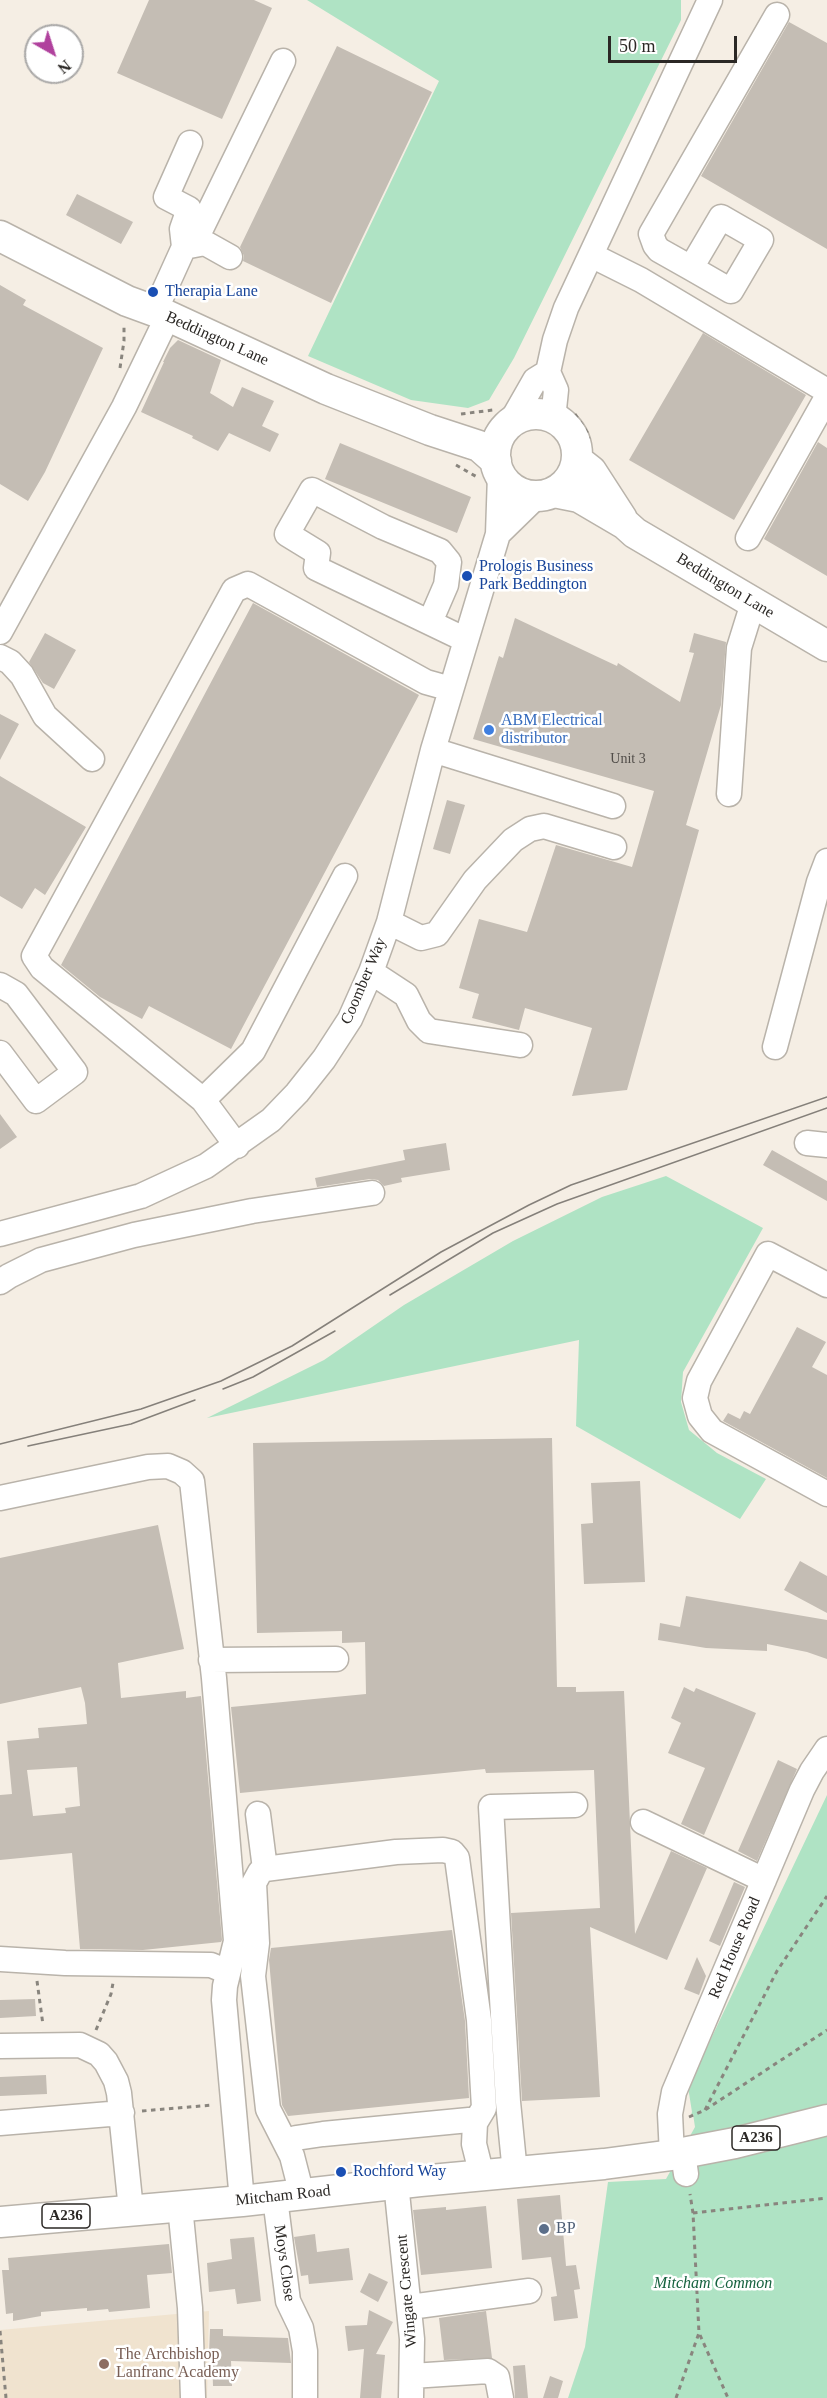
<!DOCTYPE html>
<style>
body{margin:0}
#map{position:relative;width:827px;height:2398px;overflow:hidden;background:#f5eee4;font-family:Georgia,serif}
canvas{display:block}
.north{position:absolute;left:24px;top:24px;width:60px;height:60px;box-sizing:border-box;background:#fff;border:2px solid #aaa9a8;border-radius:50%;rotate:141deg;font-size:16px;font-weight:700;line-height:24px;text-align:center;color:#2b2825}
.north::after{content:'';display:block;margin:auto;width:21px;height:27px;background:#b0419d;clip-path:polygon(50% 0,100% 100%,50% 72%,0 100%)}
.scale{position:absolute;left:608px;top:36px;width:129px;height:27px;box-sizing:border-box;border:3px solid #2b2825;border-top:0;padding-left:8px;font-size:18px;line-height:21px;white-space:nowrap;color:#2b2825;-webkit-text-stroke:4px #fff;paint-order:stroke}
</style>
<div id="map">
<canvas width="827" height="2398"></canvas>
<div class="north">N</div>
<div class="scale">50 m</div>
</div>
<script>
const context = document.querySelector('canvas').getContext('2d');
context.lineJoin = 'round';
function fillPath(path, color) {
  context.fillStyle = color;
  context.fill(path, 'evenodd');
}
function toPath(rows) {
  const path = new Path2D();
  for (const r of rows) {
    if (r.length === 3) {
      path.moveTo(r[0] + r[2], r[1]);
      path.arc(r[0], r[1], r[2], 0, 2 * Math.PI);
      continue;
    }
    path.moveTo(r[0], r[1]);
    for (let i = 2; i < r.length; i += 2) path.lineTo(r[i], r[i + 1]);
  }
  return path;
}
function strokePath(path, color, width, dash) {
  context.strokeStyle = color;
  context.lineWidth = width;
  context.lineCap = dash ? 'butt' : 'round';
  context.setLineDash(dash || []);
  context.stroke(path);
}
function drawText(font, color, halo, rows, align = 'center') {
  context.font = font + ' Georgia,serif';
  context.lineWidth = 5;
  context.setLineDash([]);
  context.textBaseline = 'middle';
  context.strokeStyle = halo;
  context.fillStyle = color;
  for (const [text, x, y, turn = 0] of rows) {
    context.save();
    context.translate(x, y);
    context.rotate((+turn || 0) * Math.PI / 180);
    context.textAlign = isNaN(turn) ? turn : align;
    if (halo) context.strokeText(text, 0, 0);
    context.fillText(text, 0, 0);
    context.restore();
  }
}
const commercial = toPath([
 [209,2311,207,2398,0,2398,0,2330]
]);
const green = toPath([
 [307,0,681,0,681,20,514,358,489,400,468,408,411,400,308,356,439,81],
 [666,1176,763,1228,683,1372,681,1402,689,1430,717,1453,766,1479,740,1519,576,1426,579,1340,207,1418,324,1360,404,1305,513,1241,602,1197],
 [827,1795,827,2398,568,2398,585,2347,608,2182,666,2179,695,2127,693,2114,691,2115,692,2112,688,2087]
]);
const building = toPath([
 [149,0,254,0,272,8,222,119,117,73],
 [789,22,827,43,827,249,701,176],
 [337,46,432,92,331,303,243,261,244,256,240,247],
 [77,194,133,222,121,244,66,215],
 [0,285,26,300,23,305,103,348,45,472,28,501,0,484],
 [703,333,806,395,734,520,629,460],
 [178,340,221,360,210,393,233,407,242,387,274,401,262,426,279,434,270,452,229,433,218,451,192,438,193,436,141,412,164,362,163,362,170,348],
 [818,442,827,448,827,576,764,539],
 [340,443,471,497,457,533,325,479],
 [253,603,419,695,231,1049,149,1006,142,1019,100,997,61,965],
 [515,618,617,666,618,663,680,702,694,653,689,652,694,633,726,642,721,705,686,825,699,830,627,1090,572,1096,592,1028,525,1008,519,1030,472,1018,479,994,459,988,479,919,527,932,556,845,632,867,654,791,473,739,499,656,503,658],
 [45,633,76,650,54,689,43,683,29,662],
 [0,714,19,724,0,760],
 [0,776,86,827,45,895,35,888,22,909,0,896],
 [447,800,465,805,450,854,433,849],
 [0,1114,17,1137,0,1149],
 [446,1143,450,1170,401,1178,402,1182,384,1186,378,1180,370,1179,317,1187,315,1178,405,1160,403,1150],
 [772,1150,827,1181,827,1201,763,1165],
 [797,1327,826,1342,812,1367,827,1375,827,1478,723,1421,728,1413,740,1419,744,1411,750,1414],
 [552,1438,557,1687,576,1687,576,1692,624,1691,635,1934,671,1851,707,1868,667,1960,590,1927,600,2097,522,2101,511,1913,600,1908,594,1770,486,1773,485,1769,240,1793,231,1707,366,1694,365,1642,342,1643,342,1631,257,1633,253,1443],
 [640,1481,645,1582,584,1584,581,1524,593,1523,591,1483],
 [158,1525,184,1649,118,1663,121,1698,186,1691,186,1698,201,1696,222,1940,221,1942,143,1950,80,1949,72,1853,0,1860,0,1795,12,1794,7,1741,39,1738,38,1728,87,1724,85,1703,81,1687,0,1704,0,1558],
 [77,1767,80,1806,65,1808,66,1813,33,1816,27,1770],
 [800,1561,827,1576,827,1613,784,1590],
 [686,1596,827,1620,827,1659,807,1652,767,1644,767,1651,706,1648,658,1640,660,1623,680,1627],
 [684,1687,694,1692,696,1688,756,1713,704,1835,681,1824,705,1768,668,1753,681,1723,671,1718],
 [778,1760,797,1769,757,1861,738,1851],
 [734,1882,745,1887,720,1946,709,1941],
 [452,1930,465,2021,469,2098,288,2116,282,2105,269,1960,271,1948],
 [697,1957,706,1976,699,1995,684,1989],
 [35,1999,36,2016,0,2018,0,2000],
 [46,2075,47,2094,0,2096,0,2077],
 [560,2195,566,2266,576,2265,580,2289,574,2290,578,2318,554,2321,551,2297,557,2296,551,2257,522,2260,517,2199],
 [486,2206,492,2268,421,2275,413,2210,446,2207,446,2210],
 [315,2234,317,2252,349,2248,353,2280,309,2284,308,2275,301,2276,294,2237],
 [254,2237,261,2301,237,2304,235,2289,209,2292,207,2263,232,2259,230,2239],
 [169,2244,172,2273,147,2275,150,2308,109,2312,108,2309,87,2311,87,2308,41,2312,41,2316,13,2321,13,2313,6,2314,2,2270,9,2270,8,2258],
 [369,2273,388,2282,378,2302,360,2292],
 [369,2310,393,2322,376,2354,385,2355,381,2398,360,2398,364,2349,348,2351,345,2326,367,2325],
 [486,2311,492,2358,444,2360,439,2318],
 [210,2329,223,2329,223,2336,288,2338,291,2363,231,2361,232,2386,213,2386,212,2353,209,2353],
 [525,2365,528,2398,515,2398,513,2366],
 [550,2376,563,2381,558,2398,543,2398]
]);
const path = toPath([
 [120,368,124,341,124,324],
 [461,414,493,410],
 [575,414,587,432,589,439],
 [456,465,477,477],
 [37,1981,43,2025],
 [96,2030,111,1994,113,1983],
 [705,2110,777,1971,827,1896],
 [142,2111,213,2105],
 [689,2117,705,2110,827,2030],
 [693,2213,827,2198],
 [0,2331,6,2398],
 [700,2335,728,2398],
 [676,2398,699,2333,693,2213,690,2194]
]);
const minor = toPath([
 [190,143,166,197,189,209,182,229,184,247,205,243,230,257],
 [591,255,641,280,827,391],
 [691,268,721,217,761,240,731,291,691,268,659,250,655,245,651,234,777,15],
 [155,311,184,247,198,235,283,61],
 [553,419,556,390,548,372,555,340,566,308,710,0],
 [511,422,535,380,548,372],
 [498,534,537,496],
 [748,538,827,397],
 [430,622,446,585,449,562,440,551,383,527,312,490,287,534,318,553,316,568,466,640],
 [0,632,124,407,168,316],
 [0,657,10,662,22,675,45,716,92,759],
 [433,750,613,806],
 [729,794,739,648,753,603],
 [389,922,421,938,437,934,475,880,513,840,530,829,544,826,614,847],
 [371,972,406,995,419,1021,429,1031,520,1045],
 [0,985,16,994,75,1072,36,1101,0,1053],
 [775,1047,819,882,827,861],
 [203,1100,253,1051,345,876],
 [807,1143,827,1145],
 [237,1146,203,1100,42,968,34,956,234,590,248,584,426,682,451,689],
 [0,1234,141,1196,206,1166,271,1120,297,1093,324,1059,350,1019,371,972,389,922,433,750,498,534,500,475],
 [0,1282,9,1276,41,1260,134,1235,252,1211,372,1193],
 [827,1285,768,1254,699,1381,695,1398,700,1416,712,1431,827,1494],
 [0,1498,148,1467,168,1466,182,1472,192,1481,214,1678,236,1941,225,1986,224,2000,242,2201],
 [211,1660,336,1659],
 [258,1814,265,1869],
 [643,1822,764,1880],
 [0,1959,65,1963,211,1965,228,1972],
 [0,2046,80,2045,99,2054,106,2062,116,2081,119,2093,131,2210],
 [0,2123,122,2113],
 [287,2142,296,2138,323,2134,469,2120,475,2123],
 [683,2153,686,2174],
 [672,2155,670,2114,674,2092,802,1790,812,1771,827,1749],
 [515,2173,508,2102,491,1807,575,1805],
 [396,2183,412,2339,411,2398],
 [302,2195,292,2156,268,2109,253,1976,257,1943,254,1883,260,1872,265,1869,396,1852,443,1850,452,1852,457,1858,479,2020,484,2108,475,2123,474,2144,482,2176],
 [275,2198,288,2301,301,2328,305,2351,305,2398],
 [180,2206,190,2308,193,2398],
 [410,2307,529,2291],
 [412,2376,488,2371,497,2377,501,2398]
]);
const major = toPath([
 [0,236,127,301,168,316,326,389,430,430,479,446,496,461],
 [536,455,41],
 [577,460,591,471,622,519],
 [554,492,579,497,625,524,635,533,827,646],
 [0,2222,242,2201,420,2181,604,2164,672,2155,735,2143,827,2120]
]);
const tram = toPath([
 [390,1295,493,1233,557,1204,827,1108],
 [223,1389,253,1377,335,1331],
 [0,1444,141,1409,221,1381,292,1346,441,1252,529,1205,571,1185,827,1097],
 [28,1446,131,1424,195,1400]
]);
const markers = [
 [153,292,6,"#1a4fb4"],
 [467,576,6,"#1a4fb4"],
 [489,730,6,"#3f7fe0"],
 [341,2172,6,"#1a4fb4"],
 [544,2229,6,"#5c6f8a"],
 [104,2364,6,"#8d6e63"]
];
const numberNames = [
 ["Unit 3",628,759]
];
const shields = [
 [756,2138,48],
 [66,2216,48]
];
const shieldNames = [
 ["A236",756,2138],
 ["A236",66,2216]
];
const transitNames = [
 ["Therapia Lane",165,292],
 ["Prologis Business",479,567],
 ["Park Beddington",479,585],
 ["Rochford Way",353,2172]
];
const streetNames = [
 ["Beddington Lane",217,339,24],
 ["Beddington Lane",725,586,31],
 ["Coomber Way",364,981,-67],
 ["Red House Road",735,1948,-67],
 ["Mitcham Road",283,2196,-6],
 ["Moys Close",284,2263,82],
 ["Wingate Crescent",407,2291,-95]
];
const shopNames = [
 ["ABM Electrical",501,721],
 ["distributor",501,739]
];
const serviceNames = [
 ["BP",556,2229]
];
const parkNames = [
 ["Mitcham Common",713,2284]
];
const educationNames = [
 ["The Archbishop",116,2355],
 ["Lanfranc Academy",116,2373]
];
fillPath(commercial, '#f0e3cf');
fillPath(green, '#afe3c4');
fillPath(building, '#c4bdb4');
strokePath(minor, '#b9b3aa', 27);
strokePath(major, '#b9b3aa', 33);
strokePath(path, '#89857e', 3, [4.5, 4.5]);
strokePath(minor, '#fff', 24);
strokePath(major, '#fff', 30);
strokePath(tram, '#85807a', 1.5);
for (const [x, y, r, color] of markers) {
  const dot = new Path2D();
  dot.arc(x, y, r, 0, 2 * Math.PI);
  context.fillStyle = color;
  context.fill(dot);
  strokePath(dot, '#fff', 2);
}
drawText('14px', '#514d49', null, numberNames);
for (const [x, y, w] of shields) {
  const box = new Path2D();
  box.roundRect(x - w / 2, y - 12, w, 24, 4.5);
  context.fillStyle = '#fff';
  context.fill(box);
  strokePath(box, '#2b2825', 1.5);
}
drawText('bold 15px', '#2b2825', null, shieldNames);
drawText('16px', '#164399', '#fff', transitNames, 'left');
drawText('16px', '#2b2825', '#fff', streetNames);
drawText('16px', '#366cbe', '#fff', shopNames, 'left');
drawText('16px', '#4e5e75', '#fff', serviceNames, 'left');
drawText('italic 16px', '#16623f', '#fff', parkNames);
drawText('16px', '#785e54', '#fff', educationNames, 'left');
</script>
